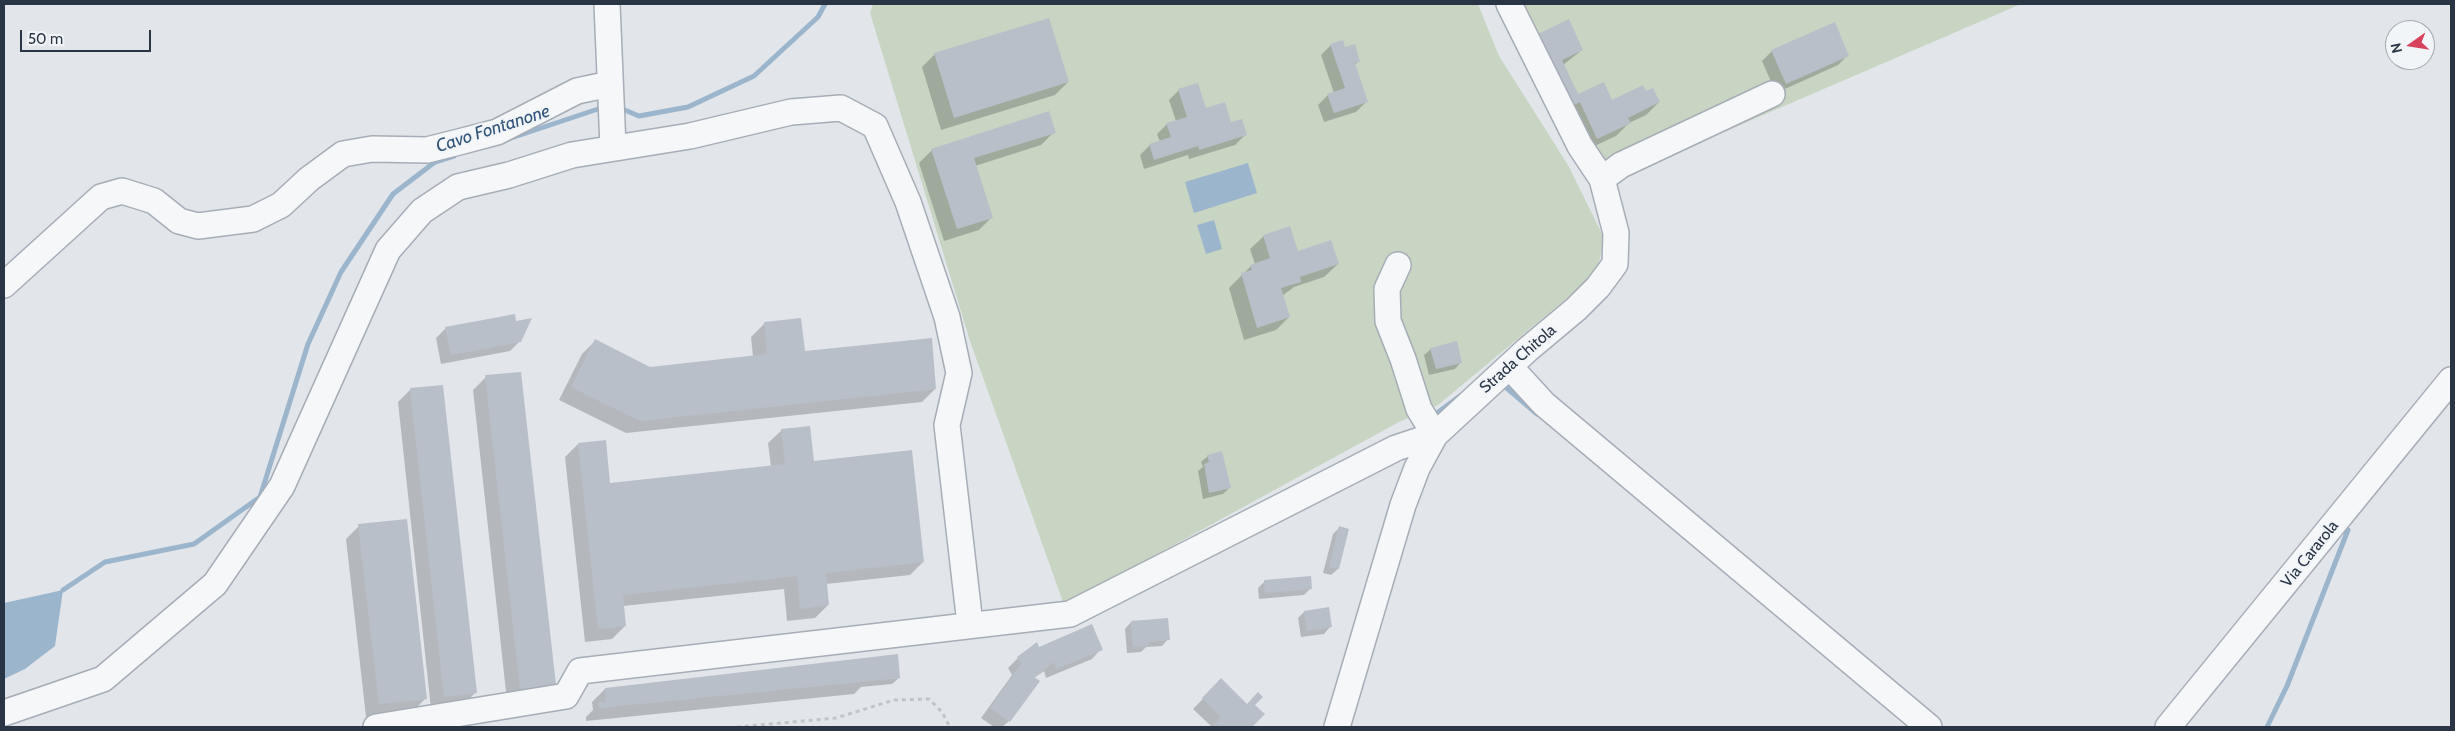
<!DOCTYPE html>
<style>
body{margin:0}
#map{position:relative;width:2455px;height:731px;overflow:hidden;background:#e2e6eb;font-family:Cabin,sans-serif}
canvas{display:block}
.frame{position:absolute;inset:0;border:5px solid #293444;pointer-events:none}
.north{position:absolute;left:2385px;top:20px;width:50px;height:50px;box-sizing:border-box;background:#f2f5f8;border:1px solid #a2a8b0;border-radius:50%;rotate:257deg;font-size:14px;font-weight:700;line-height:20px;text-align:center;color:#293444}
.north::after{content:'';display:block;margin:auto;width:18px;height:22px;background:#d6425c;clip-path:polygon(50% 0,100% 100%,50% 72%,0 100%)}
.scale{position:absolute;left:20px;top:30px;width:131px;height:22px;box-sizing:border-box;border:2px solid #293444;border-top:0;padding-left:6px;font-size:15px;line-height:18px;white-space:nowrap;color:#293444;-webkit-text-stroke:4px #f2f5f8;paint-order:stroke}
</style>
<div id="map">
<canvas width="2455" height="731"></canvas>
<div class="frame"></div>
<div class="north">N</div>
<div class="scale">50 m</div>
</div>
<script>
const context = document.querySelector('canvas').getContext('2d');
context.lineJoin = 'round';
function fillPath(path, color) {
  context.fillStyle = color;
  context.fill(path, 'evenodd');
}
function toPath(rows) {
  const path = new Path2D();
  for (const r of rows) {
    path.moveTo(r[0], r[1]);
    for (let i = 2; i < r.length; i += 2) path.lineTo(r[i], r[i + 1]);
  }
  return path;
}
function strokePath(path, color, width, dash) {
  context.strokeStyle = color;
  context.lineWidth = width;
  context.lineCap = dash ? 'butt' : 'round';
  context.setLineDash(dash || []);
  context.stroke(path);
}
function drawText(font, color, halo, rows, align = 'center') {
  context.font = font + ' Cabin,sans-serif';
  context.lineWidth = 4.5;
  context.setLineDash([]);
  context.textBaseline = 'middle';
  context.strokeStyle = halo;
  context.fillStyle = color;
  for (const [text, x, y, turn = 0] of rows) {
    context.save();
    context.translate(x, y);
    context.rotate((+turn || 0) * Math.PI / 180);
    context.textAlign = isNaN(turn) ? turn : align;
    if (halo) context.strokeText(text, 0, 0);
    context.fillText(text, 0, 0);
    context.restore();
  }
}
const green = toPath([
 [873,4,1478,4,1499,56,1568,165,1604,238,1597,273,1438,405,1399,422,1064,605,970,341,870,13],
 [1514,4,2021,4,1617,178,1569,112]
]);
const water = toPath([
 [1248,163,1257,193,1194,213,1185,182],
 [1214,220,1222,249,1206,254,1197,225],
 [63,590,55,646,25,669,4,679,4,603]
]);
const shadow = toPath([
 [1331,45,1344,49,1359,61,1354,65,1366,102,1356,112,1324,122,1318,105,1328,95,1334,93,1321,55],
 [1522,50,1582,50,1563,65,1577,96,1612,101,1645,93,1659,102,1646,115,1629,123,1616,136,1584,151],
 [1772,51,1848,55,1838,65,1776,93,1762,61],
 [935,54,1068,82,1055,95,941,130,922,67],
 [1179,90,1245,135,1235,145,1189,159,1188,155,1144,169,1140,155,1150,145,1160,142,1157,134,1167,124,1176,121,1169,100],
 [1054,132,1041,145,975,166,992,217,979,230,944,241,919,163,932,150],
 [1264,236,1297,253,1338,264,1324,277,1294,287,1282,296,1289,317,1276,330,1244,340,1229,288,1251,266,1255,264,1250,249],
 [764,324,804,353,935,389,922,402,626,433,559,400,582,354,595,341,650,369,753,357,751,337],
 [446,328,520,341,510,351,441,364,436,338],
 [1431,349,1461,362,1455,369,1429,375,1424,355],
 [486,377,554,684,541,697,507,701,473,390],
 [411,389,475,693,462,706,431,709,398,402],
 [782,430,813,462,923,562,910,575,826,584,828,605,815,618,787,621,784,589,623,606,625,626,612,639,585,642,565,457,578,444,609,484,771,467,768,443],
 [1208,456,1230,487,1223,494,1203,499,1198,471,1203,467,1201,462],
 [359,526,426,698,413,711,366,717,346,539],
 [1339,528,1348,530,1338,569,1331,575,1323,573,1333,534],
 [1265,581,1310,589,1304,595,1259,599,1258,588],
 [1328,608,1330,627,1324,634,1301,637,1298,618,1304,612],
 [1131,622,1168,639,1162,646,1146,647,1141,652,1127,653,1125,629],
 [1101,649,1092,659,1046,678,1044,671,1034,678,1009,721,1002,727,994,727,981,718,1012,675,1008,668,1018,658],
 [899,678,892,684,861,687,854,694,586,721,586,717,593,710,592,702,605,689],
 [1221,680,1247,705,1253,705,1263,714,1250,727,1212,727,1193,709]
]);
const stream = toPath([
 [620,108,639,116,688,107,754,76,818,17,825,4],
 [508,139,604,107],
 [1502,384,1537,414],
 [1437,413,1460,396],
 [63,590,105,562,194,544,260,497,308,344,341,272,393,194,435,162,454,156],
 [2267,727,2287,686,2348,530]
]);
const building = toPath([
 [1049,18,1069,82,954,118,934,53],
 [1569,19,1583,50,1562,60,1578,94,1604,82,1612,100,1643,85,1646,91,1653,88,1660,102,1628,118,1631,123,1597,139,1580,102,1568,108,1534,36],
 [1835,22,1849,56,1786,84,1771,50],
 [1343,40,1345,47,1355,44,1360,62,1355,63,1368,102,1334,113,1327,94,1345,88,1330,44],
 [1198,83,1206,108,1225,102,1231,122,1242,119,1247,135,1199,150,1198,146,1154,160,1149,144,1171,137,1166,123,1187,117,1178,89],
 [1049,111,1056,133,974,158,993,218,957,229,931,149],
 [1290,226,1298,251,1331,240,1339,264,1300,277,1301,282,1281,288,1290,317,1257,328,1241,273,1252,270,1250,265,1270,258,1263,235],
 [515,314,516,321,532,318,521,342,451,355,445,327],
 [801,318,805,351,932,338,936,389,640,421,571,387,595,339,650,367,767,354,764,322],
 [1457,341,1462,363,1436,369,1430,348],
 [521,372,556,685,520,689,485,375],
 [443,385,477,693,444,697,410,388],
 [810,426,814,461,912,450,924,562,826,573,829,605,800,609,797,576,623,595,626,626,598,629,578,443,606,440,610,483,785,464,781,429],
 [1222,451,1231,488,1209,493,1204,464,1209,462,1207,455],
 [407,519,427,699,379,704,358,524],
 [1339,526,1349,529,1339,569,1329,567],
 [1311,576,1312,589,1265,593,1264,580],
 [1329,607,1332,627,1307,631,1304,611],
 [1168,618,1170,640,1148,642,1149,646,1133,647,1131,621],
 [1092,624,1103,650,1056,669,1054,662,1034,677,1040,681,1010,722,990,708,1021,664,1017,657,1037,642,1039,647],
 [898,654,900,678,599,708,598,702,606,702,605,688],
 [1221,678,1247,704,1258,692,1263,697,1255,705,1265,714,1252,727,1212,727,1221,717,1202,698]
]);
const path = toPath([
 [737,727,836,718,894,700,929,699,942,712,950,727]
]);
const minor = toPath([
 [607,4,613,147],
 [1602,179,1621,165,1772,94],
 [1398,265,1387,289,1388,321,1403,359,1419,409,1435,435],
 [4,285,101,197,122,191,154,201,179,221,198,226,253,219,281,205,309,179,343,154,372,149,427,150,459,142,497,132,577,91,610,84],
 [1510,367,1544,404,1929,727],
 [4,713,103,679,215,584,282,486,388,250,422,211,458,187,509,175,572,155,690,136,791,112,841,108,875,126,908,202,947,317,959,373,947,425,970,624],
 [376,727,566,696,580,671,1070,614,1396,448,1435,435],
 [1337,727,1403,505,1417,468,1435,435,1527,350,1576,309,1598,287,1615,264,1616,233,1602,179,1580,146,1509,4],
 [2168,727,2451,380]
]);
const streetNames = [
 ["Strada Chitola",1518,359,-41],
 ["Via Cararola",2310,554,-51]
];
const waterNames = [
 ["Cavo Fontanone",493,129,-18]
];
fillPath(green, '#c8d5c3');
fillPath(water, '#9bb5cd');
fillPath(shadow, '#0003');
strokePath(stream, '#9bb5cd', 5);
fillPath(building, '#b9bfc9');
strokePath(minor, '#a7adb6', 28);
strokePath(path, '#c0c4ca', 3, [4, 4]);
strokePath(minor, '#f5f7f9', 25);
drawText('16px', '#293444', '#f2f5f8', streetNames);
drawText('italic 18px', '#31547b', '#f2f5f8', waterNames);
</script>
